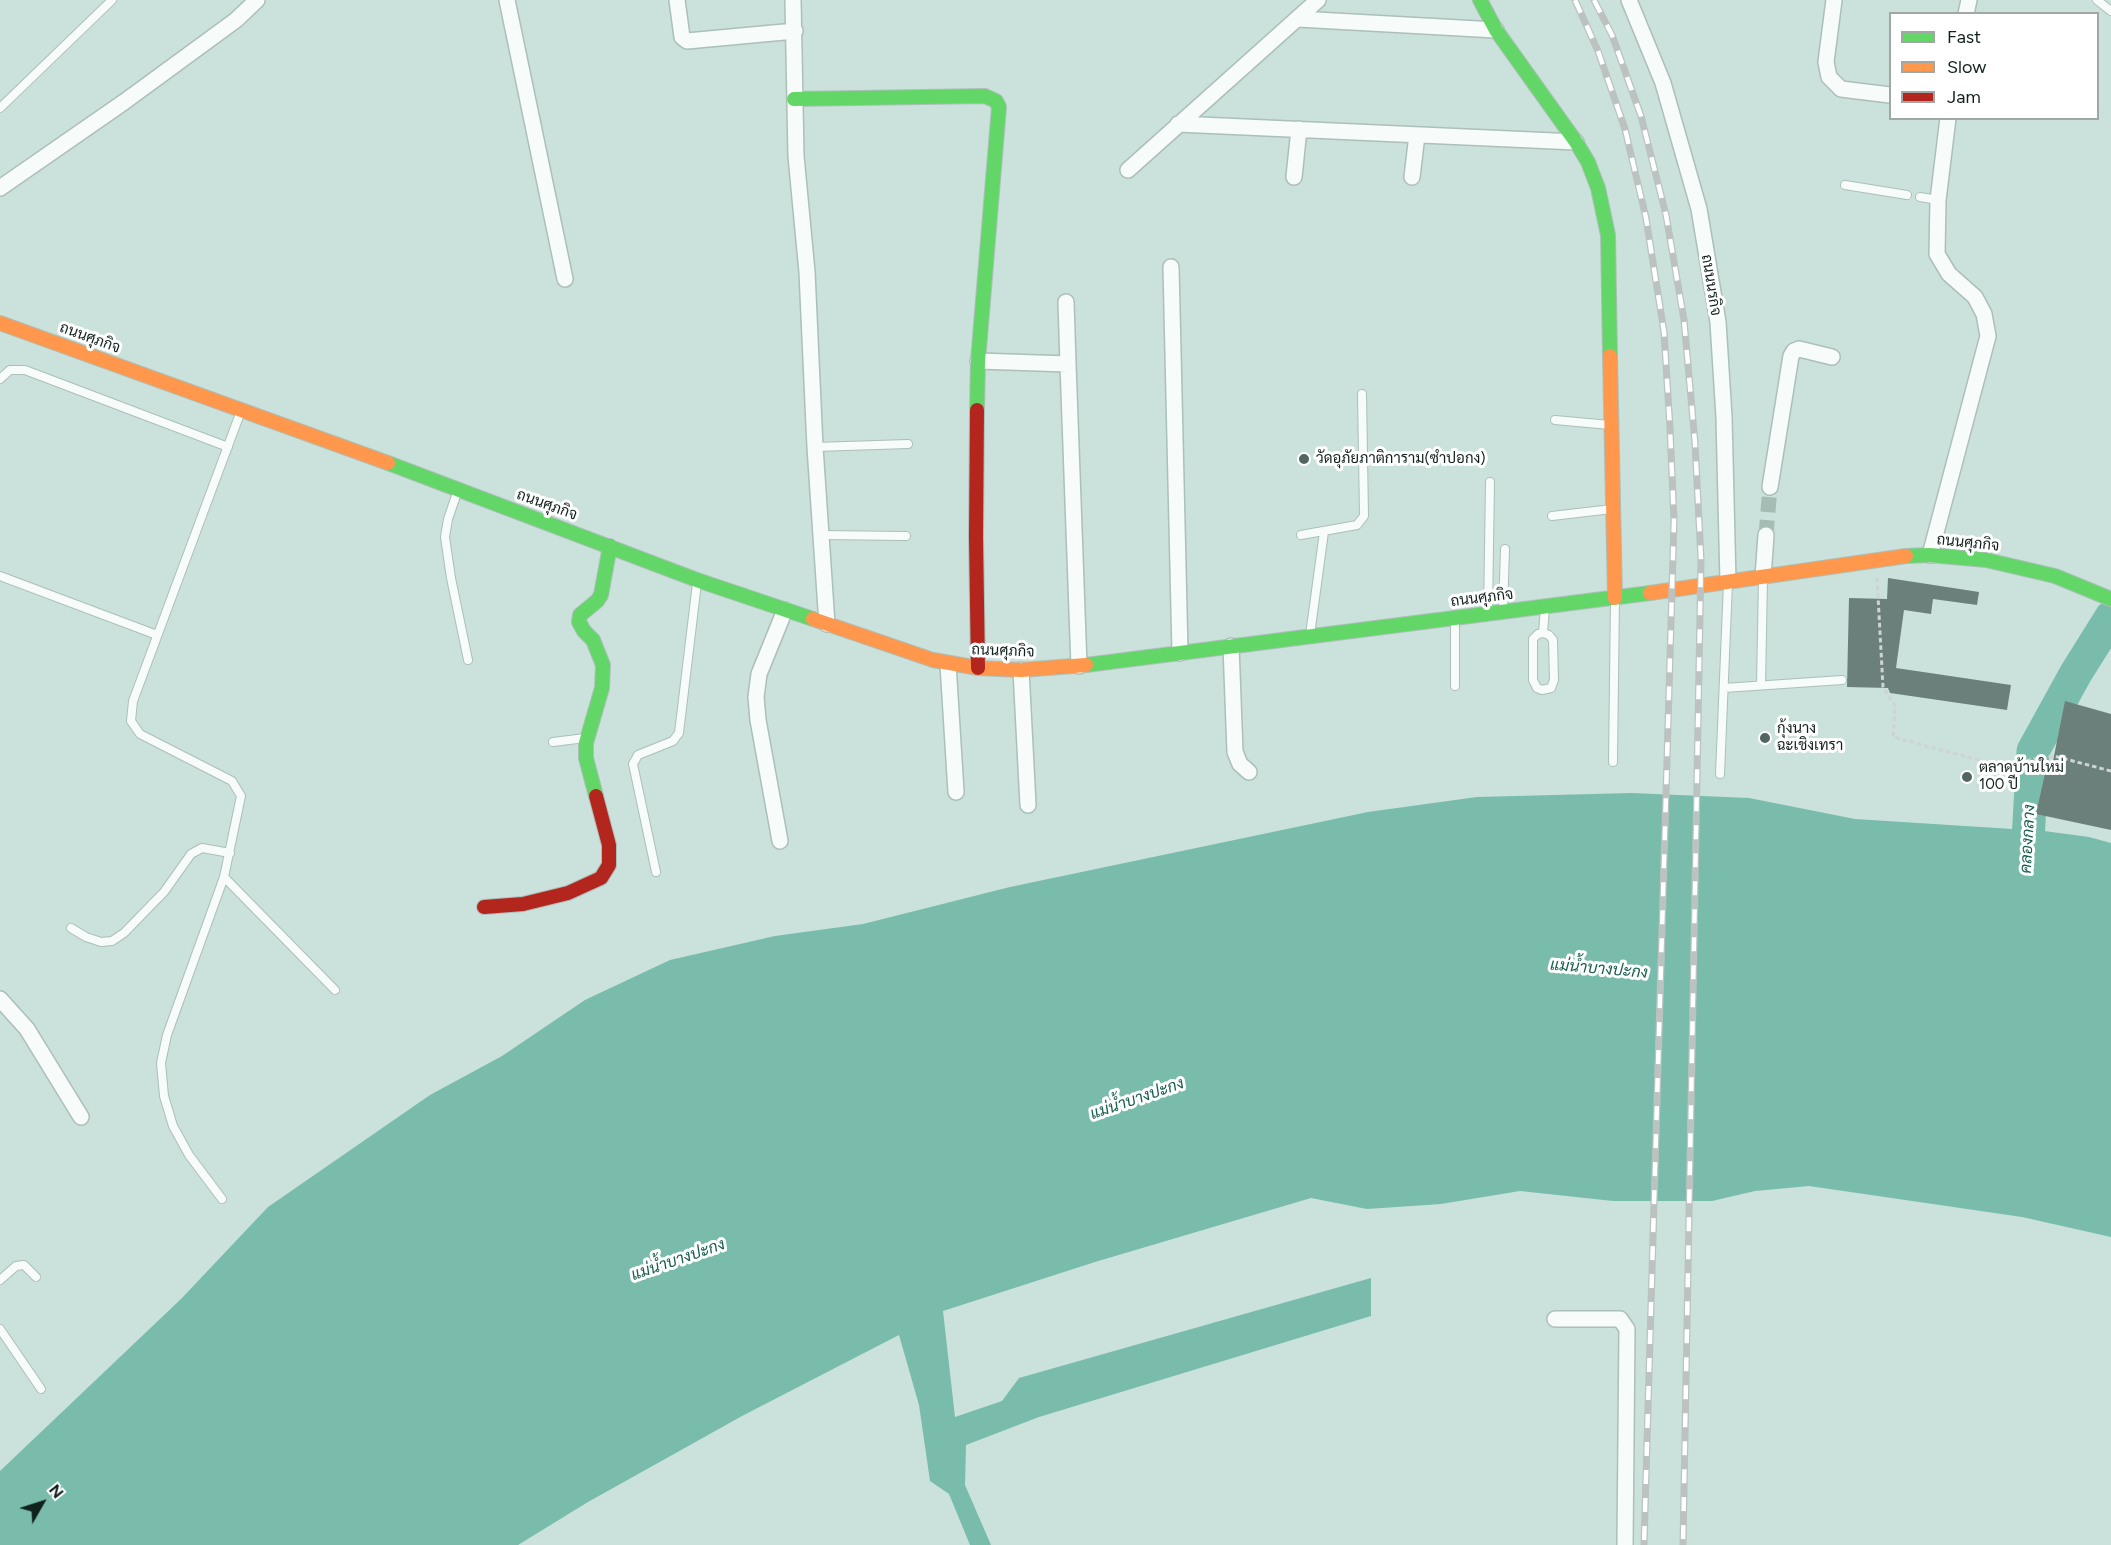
<!DOCTYPE html>
<meta charset="utf-8">
<style>
body{margin:0}
#map{position:relative;width:2111px;height:1545px;overflow:hidden;background:#cae2db;font-family:Figtree,sans-serif}
canvas{display:block}
.legend{position:absolute;left:1889px;top:12px;width:210px;height:108px;box-sizing:border-box;background:#fff;border:2px solid #a0a7a5;margin:0;padding:8px 10px;list-style:none;font-size:18px;color:#11221e}
.legend li{display:flex;align-items:center;gap:12px;height:30px}
.legend b{width:30px;border:2px solid #a0a7a5}
.north{position:absolute;left:12px;top:1473px;width:60px;height:60px;-webkit-text-stroke:4px #fff;paint-order:stroke;rotate:51deg;font-size:16px;font-weight:700;line-height:24px;text-align:center;color:#11221e}
.north::after{content:'';display:block;margin:auto;width:21px;height:27px;background:#11221e;clip-path:polygon(50% 0,100% 100%,50% 72%,0 100%)}
</style>
<div id="map">
<canvas width="2111" height="1545"></canvas>
<ul class="legend">
<li><b style="height:8px;background:#63d668"></b>Fast</li>
<li><b style="height:8px;background:#ff974d"></b>Slow</li>
<li><b style="height:8px;background:#b3261e"></b>Jam</li>
</ul>
<div class="north">N</div>
</div>
<script>
const context = document.querySelector('canvas').getContext('2d');
context.lineJoin = 'round';
function fillPath(path, color) {
  context.fillStyle = color;
  context.fill(path, 'evenodd');
}
function toPath(rows) {
  const path = new Path2D();
  for (const r of rows) {
    path.moveTo(r[0], r[1]);
    for (let i = 2; i < r.length; i += 2) path.lineTo(r[i], r[i + 1]);
  }
  return path;
}
function strokePath(path, color, width, dash) {
  context.strokeStyle = color;
  context.lineWidth = width;
  context.lineCap = dash ? 'butt' : 'round';
  context.setLineDash(dash || []);
  context.stroke(path);
}
function drawText(font, color, halo, rows, align = 'center') {
  context.font = font + ' Figtree,Sarabun,sans-serif';
  context.lineWidth = 6;
  context.setLineDash([]);
  context.textBaseline = 'middle';
  context.strokeStyle = halo;
  context.fillStyle = color;
  for (const [text, x, y, turn = 0] of rows) {
    context.save();
    context.translate(x, y);
    context.rotate((+turn || 0) * Math.PI / 180);
    context.textAlign = isNaN(turn) ? turn : align;
    if (halo) context.strokeText(text, 0, 0);
    context.fillText(text, 0, 0);
    context.restore();
  }
}
const water = toPath([
 [1632,793,1749,798,1855,819,2044,831,2089,837,2111,843,2111,1237,2022,1217,1809,1186,1755,1191,1712,1201,1613,1201,1520,1191,1441,1204,1367,1209,1311,1198,1095,1262,943,1311,955,1417,1002,1401,1019,1378,1371,1278,1371,1316,1039,1417,966,1445,965,1485,991,1545,970,1545,949,1494,930,1481,919,1405,899,1335,742,1416,588,1502,518,1545,0,1545,0,1471,181,1299,268,1207,430,1095,502,1056,585,1000,670,960,775,936,863,924,1010,887,1368,812,1477,797]
]);
const river = toPath([
 [2026,876,2033,751,2076,673,2111,617]
]);
const building = toPath([
 [1888,578,1979,592,1977,605,1933,599,1931,614,1904,610,1896,668,2011,685,2007,710,1890,693,1888,688,1847,687,1849,598,1887,599],
 [2065,701,2111,714,2111,830,2036,814,2048,760,2053,761]
]);
const streetTunnel = toPath([
 [1766,535,1770,487]
]);
const path = toPath([
 [1877,578,1883,687,1895,706,1893,737,1997,765,2054,756,2111,771]
]);
const lane = toPath([
 [2097,0,2111,11],
 [0,108,112,0],
 [1845,185,1907,195],
 [1920,197,1938,200],
 [0,379,10,370,25,370,228,447],
 [1555,420,1610,425],
 [815,447,908,444],
 [458,490,448,519,445,537,451,578,468,660],
 [1552,516,1612,509],
 [821,535,906,536],
 [1301,535,1357,525,1364,516,1362,394],
 [0,576,157,635],
 [1503,611,1505,549],
 [1488,613,1490,482],
 [1455,620,1455,686],
 [1543,633,1549,635,1553,640,1554,680,1551,688,1542,690,1537,688,1533,680,1533,639,1538,634,1543,633],
 [1543,633,1545,607],
 [1310,635,1324,532],
 [1761,685,1763,579],
 [1724,688,1842,680],
 [553,742,585,738],
 [1613,762,1615,599],
 [1720,774,1728,583],
 [656,872,633,764,638,755,673,741,679,733,697,583],
 [224,877,335,990],
 [71,928,86,937,101,942,112,941,124,933,164,892,191,854,202,848,230,853],
 [222,1199,189,1155,173,1126,164,1096,161,1063,167,1035,224,877,241,796,232,781,140,734,131,721,133,701,241,411],
 [0,1280,16,1266,24,1265,36,1277],
 [0,1329,41,1389]
]);
const street = toPath([
 [507,0,565,279],
 [677,0,682,37,687,41,795,31],
 [793,0,796,156,807,272,815,447,827,624],
 [1629,0,1663,83,1699,209,1718,322,1724,417,1728,582],
 [1834,0,1826,62,1829,77,1841,89,1890,95],
 [1966,14,1969,0],
 [1298,19,1496,30],
 [1178,124,1576,142],
 [1128,170,1318,0],
 [1294,177,1299,129],
 [1412,177,1417,135],
 [0,188,124,102,236,20,257,0],
 [1171,267,1180,653],
 [978,361,1068,364,1066,302],
 [1068,364,1079,666],
 [1770,487,1791,356,1794,351,1799,349,1832,357],
 [1930,555,1988,336,1984,314,1975,297,1949,274,1937,254,1938,200,1948,118],
 [1763,577,1766,535],
 [1231,646,1235,752,1240,764,1249,772],
 [948,664,956,792],
 [1021,670,1028,805],
 [780,841,758,720,756,697,759,674,785,610],
 [0,999,27,1029,81,1117],
 [1555,1319,1620,1319,1627,1329,1625,1545]
]);
const fast = toPath([
 [1480,0,1496,30,1576,142,1588,162,1598,188,1608,235,1610,356],
 [794,99,985,96,996,101,999,107,978,361,977,410],
 [388,463,697,580,813,619],
 [1906,556,1930,555,1986,560,2055,576,2111,599],
 [1086,665,1650,593],
 [596,796,586,758,586,743,602,688,603,665,593,640,584,631,579,622,580,615,597,601,601,595,610,546]
]);
const slow = toPath([
 [0,323,388,463],
 [1610,356,1615,598],
 [1650,593,1906,556],
 [813,619,933,660,978,668,1021,670,1086,665]
]);
const jam = toPath([
 [977,410,976,537,978,668],
 [484,907,523,904,568,893,601,878,609,865,609,845,596,796]
]);
const rail = toPath([
 [1575,0,1598,51,1625,129,1646,218,1664,332,1670,428,1674,521,1644,1545],
 [1594,0,1612,35,1641,116,1666,215,1684,320,1695,443,1701,559,1683,1545]
]);
const markers = [
 [1304,459,6,"#526560"],
 [1765,738,6,"#526560"],
 [1967,777,6,"#526560"]
];
const streetNames = [
 ["ถนนนรกิจ",1711,285,81],
 ["ถนนศุภกิจ",90,338,20],
 ["ถนนศุภกิจ",547,505,20],
 ["ถนนศุภกิจ",1968,543,6],
 ["ถนนศุภกิจ",1482,598,-7],
 ["ถนนศุภกิจ",1003,651,2]
];
const poiNames = [
 ["วัดอุภัยภาติการาม(ซำปอกง)",1316,459],
 ["กุ้งนาง",1777,729],
 ["ฉะเชิงเทรา",1777,746],
 ["ตลาดบ้านใหม่",1979,768],
 ["100 ปี",1979,785]
];
const waterNames = [
 ["คลองกลาง",2028,839,-87],
 ["แม่น้ำบางปะกง",1599,969,5],
 ["แม่น้ำบางปะกง",1137,1099,-19],
 ["แม่น้ำบางปะกง",678,1260,-19]
];
fillPath(water, '#79bcab');
strokePath(river, '#79bcab', 33);
fillPath(building, '#6c807b');
strokePath(streetTunnel, '#a5bcb5', 15, [15, 8]);
strokePath(lane, '#acbfb9', 10);
strokePath(street, '#acbfb9', 18);
strokePath(fast, '#acbfb9', 16);
strokePath(slow, '#acbfb9', 16);
strokePath(jam, '#acbfb9', 16);
strokePath(path, '#cdd4d2', 3, [4.5, 3]);
strokePath(lane, '#f7fbfa', 8);
strokePath(street, '#f7fbfa', 15);
strokePath(fast, '#63d668', 14);
strokePath(slow, '#ff974d', 14);
strokePath(jam, '#b3261e', 14);
strokePath(rail, '#bbc2c0', 7);
strokePath(rail, '#fff', 4.5, [14]);
for (const [x, y, r, color] of markers) {
  const dot = new Path2D();
  dot.arc(x, y, r, 0, 2 * Math.PI);
  context.fillStyle = color;
  context.fill(dot);
  strokePath(dot, '#fff', 2);
}
drawText('15px', '#11221e', '#fff', streetNames);
drawText('15px', '#11221e', '#fff', poiNames, 'left');
drawText('italic 16px', '#185e4f', '#fff', waterNames);
</script>
